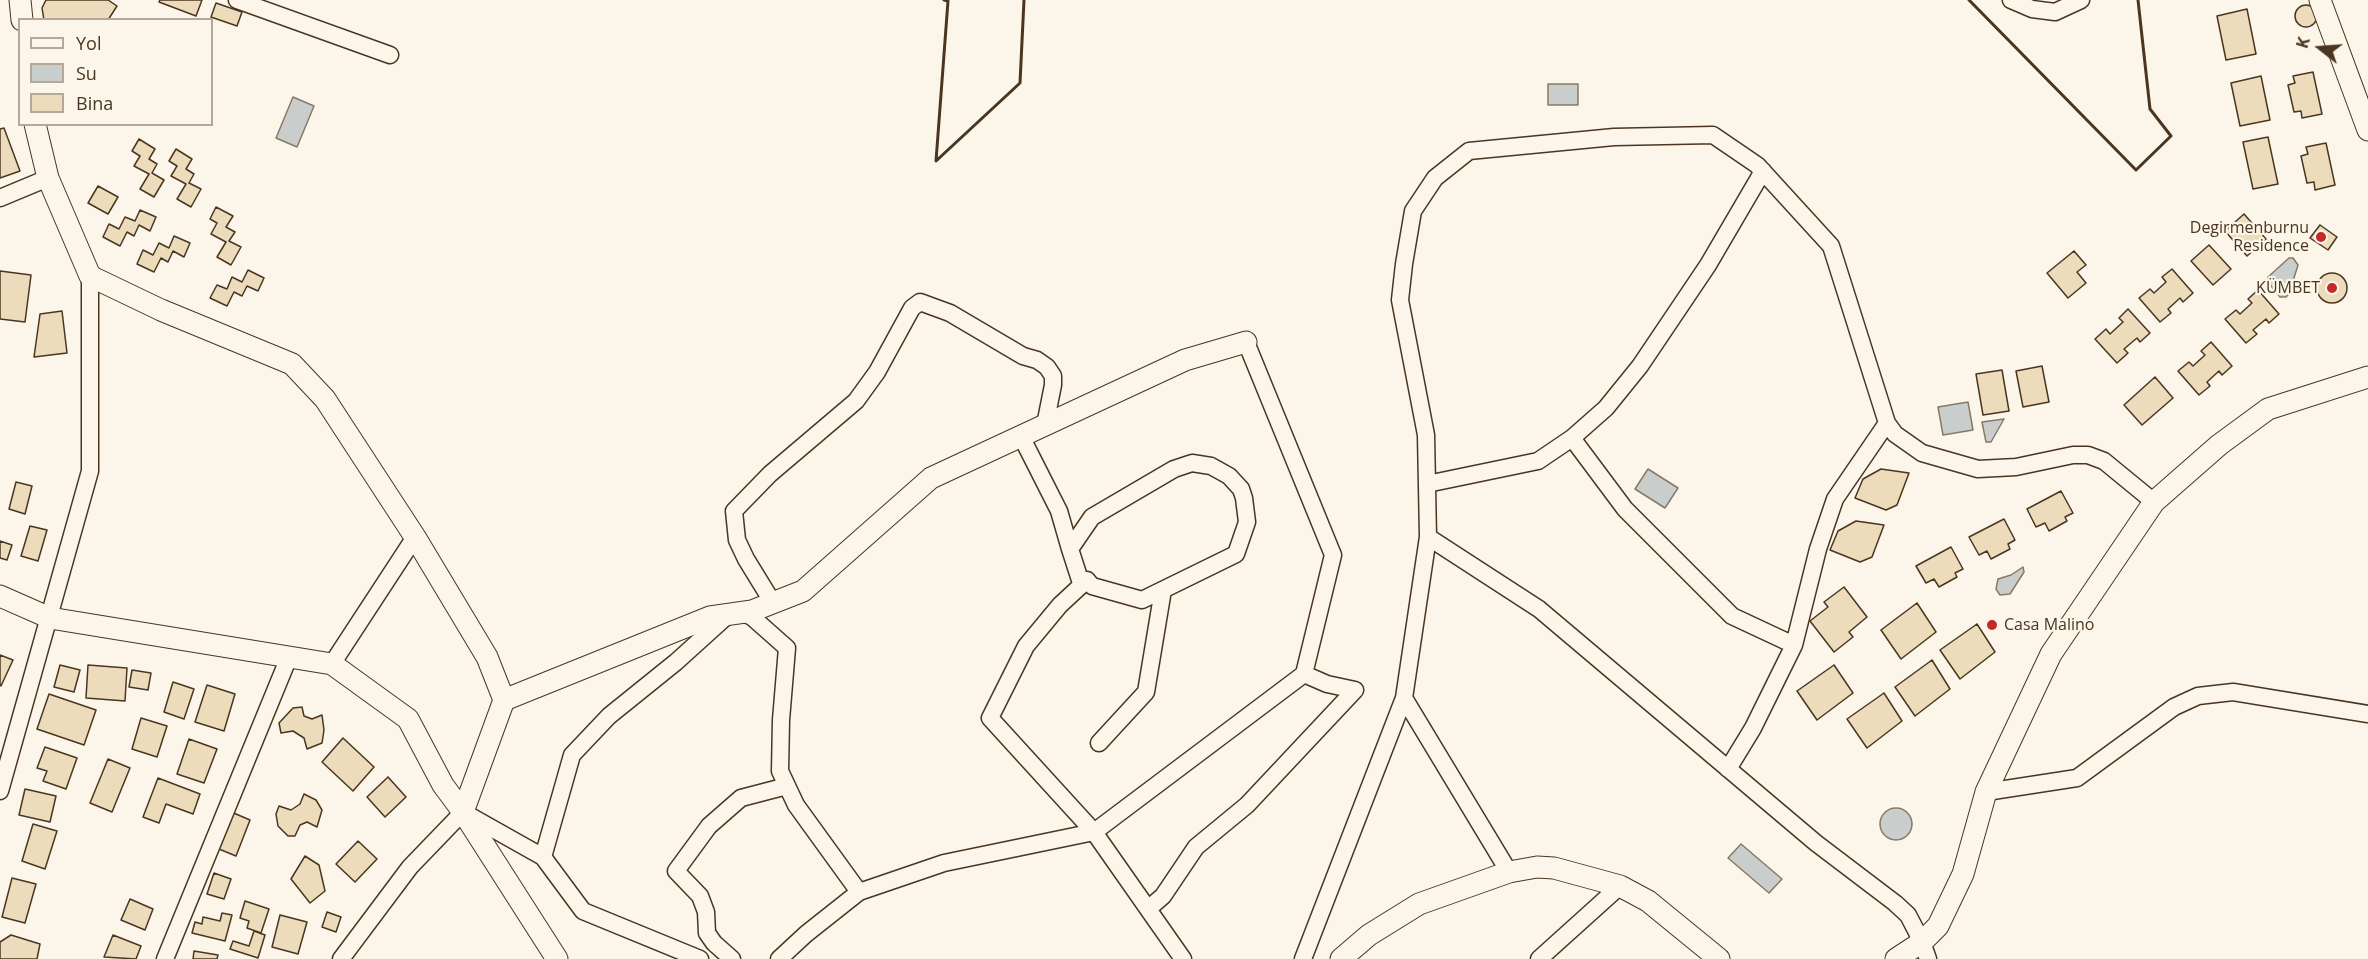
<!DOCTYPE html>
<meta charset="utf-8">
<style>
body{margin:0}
#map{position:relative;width:2368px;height:959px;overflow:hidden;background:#fbf6e9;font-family:"Open Sans",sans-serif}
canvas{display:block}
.legend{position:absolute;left:18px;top:18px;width:195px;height:108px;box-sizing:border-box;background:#fbf6e9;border:2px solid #b4a999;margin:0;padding:8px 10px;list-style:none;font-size:18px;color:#4a3520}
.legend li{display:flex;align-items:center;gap:12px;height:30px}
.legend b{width:30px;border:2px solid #b4a999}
.north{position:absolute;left:2290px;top:18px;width:60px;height:60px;-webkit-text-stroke:4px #fbf6e9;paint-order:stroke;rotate:287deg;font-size:16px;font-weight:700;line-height:24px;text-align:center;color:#4a3520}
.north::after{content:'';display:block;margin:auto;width:21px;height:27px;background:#4a3520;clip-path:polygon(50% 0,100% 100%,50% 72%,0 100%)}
</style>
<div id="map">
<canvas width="2368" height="959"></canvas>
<ul class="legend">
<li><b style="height:8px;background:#fbf6e9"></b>Yol</li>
<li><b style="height:16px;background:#c9cecd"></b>Su</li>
<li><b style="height:16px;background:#ecdcbc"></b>Bina</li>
</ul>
<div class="north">K</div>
</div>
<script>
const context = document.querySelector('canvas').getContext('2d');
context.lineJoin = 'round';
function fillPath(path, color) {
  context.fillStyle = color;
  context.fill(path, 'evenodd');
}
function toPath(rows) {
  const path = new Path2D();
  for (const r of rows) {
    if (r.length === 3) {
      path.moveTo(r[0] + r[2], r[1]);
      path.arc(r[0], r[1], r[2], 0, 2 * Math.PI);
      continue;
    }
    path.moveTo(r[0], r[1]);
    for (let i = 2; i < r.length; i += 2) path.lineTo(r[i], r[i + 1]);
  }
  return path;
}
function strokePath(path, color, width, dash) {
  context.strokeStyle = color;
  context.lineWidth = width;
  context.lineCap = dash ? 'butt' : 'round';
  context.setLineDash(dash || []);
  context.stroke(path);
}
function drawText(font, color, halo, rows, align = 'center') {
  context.font = font + ' "Open Sans",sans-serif';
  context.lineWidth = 4.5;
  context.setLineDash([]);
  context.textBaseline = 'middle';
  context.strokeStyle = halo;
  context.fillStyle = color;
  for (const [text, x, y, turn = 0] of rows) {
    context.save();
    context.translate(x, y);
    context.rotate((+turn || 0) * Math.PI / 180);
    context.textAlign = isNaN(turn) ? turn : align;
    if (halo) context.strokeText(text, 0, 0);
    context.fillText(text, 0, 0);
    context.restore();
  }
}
const water = toPath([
 [1548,84,1578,84,1578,105,1548,105,1548,84],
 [293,97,314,106,297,147,276,138,293,97],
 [2289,258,2293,258,2298,265,2289,294,2286,297,2280,297,2268,282,2268,277,2289,258],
 [1968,402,1973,430,1943,435,1938,407,1968,402],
 [2004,419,1991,442,1986,442,1982,422,2004,419],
 [1648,469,1678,488,1665,508,1635,489,1648,469],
 [2023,567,2024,572,2010,594,2000,595,1996,589,1998,579,2011,575,2023,567],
 [1896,824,16],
 [1741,844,1782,879,1769,893,1728,858,1741,844]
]);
const building = toPath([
 [46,0,108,0,117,6,108,20,44,20,42,8,46,0],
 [160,0,202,0,196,16,159,2,160,0],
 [216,3,242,12,237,26,211,17,216,3],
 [2306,16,11],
 [2247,9,2256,54,2226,60,2217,16,2247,9],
 [2313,72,2322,114,2302,118,2301,111,2294,112,2288,85,2295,83,2293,76,2313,72],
 [2261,76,2270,120,2240,126,2231,83,2261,76],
 [4,128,20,171,0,178,0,129,4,128],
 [2268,137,2278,184,2253,189,2243,142,2268,137],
 [139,139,155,149,149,159,157,164,152,173,164,180,154,197,140,189,149,174,134,166,140,156,132,151,139,139],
 [2326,143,2335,185,2315,190,2314,182,2307,183,2301,156,2308,154,2306,147,2326,143],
 [176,149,192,159,186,169,194,174,189,183,201,189,191,207,177,199,186,184,171,176,177,166,169,161,176,149],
 [98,186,118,197,108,214,88,203,98,186],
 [216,207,233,216,226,227,235,232,229,241,241,247,231,265,217,257,226,242,211,234,217,223,210,219,216,207],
 [140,210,156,217,150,231,139,225,134,236,127,232,120,246,103,237,109,224,119,229,125,217,135,221,140,210],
 [2244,214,2266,239,2247,256,2225,231,2244,214],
 [2320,225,2337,237,2328,250,2310,238,2320,225],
 [174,236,190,243,184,257,173,251,168,262,161,258,154,272,137,264,143,250,153,255,159,243,169,248,174,236],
 [2209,245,2231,269,2213,285,2191,261,2209,245],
 [2074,251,2086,265,2077,272,2086,283,2068,298,2047,273,2074,251],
 [2172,269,2193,293,2183,302,2180,298,2168,309,2171,313,2160,322,2139,298,2150,289,2154,293,2166,282,2162,277,2172,269],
 [248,270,264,278,258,291,247,286,242,296,234,292,227,306,210,298,217,285,227,289,232,277,242,282,248,270],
 [0,271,31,275,25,322,0,319,0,271],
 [2332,288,15],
 [2258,290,2279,314,2269,323,2266,319,2253,330,2257,334,2246,343,2225,319,2236,310,2240,314,2252,303,2248,299,2258,290],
 [2128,309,2150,333,2140,342,2137,338,2124,349,2128,353,2117,363,2095,339,2106,329,2110,334,2123,322,2119,318,2128,309],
 [62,311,67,353,34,357,40,314,62,311],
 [2211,342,2232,366,2222,375,2219,371,2207,382,2210,386,2199,395,2178,371,2189,362,2193,366,2205,355,2201,351,2211,342],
 [2042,366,2049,402,2023,407,2016,371,2042,366],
 [2002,370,2009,411,1983,415,1976,374,2002,370],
 [2155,377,2173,398,2142,425,2124,405,2155,377],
 [1881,469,1909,473,1897,505,1886,510,1855,498,1863,479,1881,469],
 [16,482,32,486,25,514,9,509,16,482],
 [2061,491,2073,513,2065,517,2067,521,2049,531,2045,523,2036,527,2027,509,2061,491],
 [2004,519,2015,540,2008,544,2010,549,1991,559,1987,551,1979,555,1969,537,2004,519],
 [1856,521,1884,525,1872,557,1860,562,1830,550,1838,531,1856,521],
 [30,526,47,530,38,561,21,556,30,526],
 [0,541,12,545,7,560,0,558,0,541],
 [1951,547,1963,569,1955,573,1957,577,1939,587,1934,579,1926,583,1916,566,1951,547],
 [1844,587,1867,617,1849,632,1853,637,1834,652,1810,621,1828,607,1824,602,1844,587],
 [1917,603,1936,632,1901,659,1881,630,1917,603],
 [1977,624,1995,652,1960,679,1940,650,1977,624],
 [0,655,13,660,1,686,0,685,0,655],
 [1932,660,1950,689,1915,716,1895,687,1932,660],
 [60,665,80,670,74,692,54,687,60,665],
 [88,665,127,668,125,701,86,698,88,665],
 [1834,665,1853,693,1817,720,1797,691,1834,665],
 [132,670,151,673,148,690,129,687,132,670],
 [173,682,194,689,184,719,164,712,173,682],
 [207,685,235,694,224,731,195,722,207,685],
 [1884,693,1902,721,1867,748,1847,719,1884,693],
 [49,694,96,710,84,745,37,729,49,694],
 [302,707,304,716,312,719,322,715,324,730,322,743,307,749,304,738,293,731,281,733,279,723,293,708,302,707],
 [141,718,167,726,157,757,132,749,141,718],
 [343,738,374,767,353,791,322,762,343,738],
 [189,739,217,749,204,783,177,774,189,739],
 [45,747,77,758,66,789,43,781,47,771,37,768,45,747],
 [108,759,130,768,112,812,90,803,108,759],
 [388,777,406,797,385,817,367,797,388,777],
 [158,778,200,794,193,814,166,804,159,823,143,817,158,778],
 [25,789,56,796,50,822,19,815,25,789],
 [304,794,316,800,322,810,317,827,307,822,300,825,295,836,288,836,278,826,276,814,279,806,291,810,300,804,304,794],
 [229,811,250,820,236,856,214,847,229,811],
 [33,824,57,831,45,869,22,861,33,824],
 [358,841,377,859,355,882,336,864,358,841],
 [305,856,319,865,325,891,310,903,291,879,305,856],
 [214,873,231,879,224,899,207,894,214,873],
 [12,878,36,884,25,923,2,917,12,878],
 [130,899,153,909,145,930,121,920,130,899],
 [245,901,269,909,261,933,247,928,249,921,240,918,245,901],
 [327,912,341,917,336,932,322,927,327,912],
 [222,913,232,915,225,941,192,933,195,922,202,924,203,917,220,921,222,913],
 [280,915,307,922,298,954,272,947,280,915],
 [254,931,265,935,258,958,230,949,233,941,249,946,254,931],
 [11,935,40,944,37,959,0,959,0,942,11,935],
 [113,935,141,946,136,959,104,957,113,935],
 [194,951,218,955,217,959,193,959,194,951]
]);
const minor = toPath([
 [237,0,390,55],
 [2011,0,2032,9,2055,12,2081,0],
 [0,198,48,178],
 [1021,436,1059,511,1070,549,1080,580,1087,580,1092,586,1142,600,1236,554,1247,522,1244,498,1241,489,1229,476,1211,466,1192,463,1174,469,1092,517,1070,549],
 [1572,438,1625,509,1732,616,1794,645],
 [1427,484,1538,461,1572,438,1606,408,1640,366,1708,265,1763,171],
 [1428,537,1539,609,1816,843,1895,903,1908,915,1922,942,1928,959],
 [1087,580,1060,605,1026,646,990,718,1094,832,1183,959],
 [773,603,746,559,737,540,734,511,770,474,856,401,877,372,912,308,920,302,950,313,1023,356,1037,360,1047,367,1053,376,1053,385,1045,425],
 [744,613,752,617,787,648,781,720,780,771,796,805,859,892],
 [332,664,415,537],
 [1304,674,1327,684,1355,690],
 [1404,698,1509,872],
 [1099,743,1146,692,1163,590],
 [1728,769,1753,728,1794,645,1818,549,1835,499,1887,423],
 [0,791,90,471,90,276],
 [1986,792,2077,778,2174,707,2198,696,2233,692,2368,714],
 [543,857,572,755,609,716,676,662,728,615],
 [1148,909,1163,896,1196,847,1247,805,1355,690],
 [165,959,289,657],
 [341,959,410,867,463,812,543,857,583,911,700,959],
 [732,959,714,943,707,933,706,912,700,896,676,871,709,826,741,798,787,786],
 [779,959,806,934,859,892,944,863,1094,832,1304,674,1333,555,1246,342],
 [1303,959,1404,698,1428,537,1426,435,1400,300,1404,264,1413,211,1435,178,1469,151,1614,137,1713,135,1757,165,1831,246,1887,423,1895,434,1922,453,1978,469,2016,467,2073,455,2088,455,2104,461,2154,502],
 [1539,959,1620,886]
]);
const tertiary = toPath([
 [20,0,22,20],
 [2320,0,2368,130],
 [35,124,48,178,90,276,161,310,292,364,325,399,415,537,487,657,504,700,463,812],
 [0,596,50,618,332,664,408,719,443,785,463,812,557,959],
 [504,700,710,617,752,611,803,591,931,478,1185,360,1246,342],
 [1341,959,1369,935,1419,904,1509,872,1537,867,1554,868,1620,886,1648,901,1719,959],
 [1896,959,1922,942,1938,926,1963,874,1986,792,2051,654,2154,502,2219,445,2268,409,2368,377]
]);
const wall = toPath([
 [944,0,948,1,936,161,1020,83,1024,0],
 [1969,0,2136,170,2171,136,2150,109,2138,0]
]);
const markers = [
 [2321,237,6,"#c62828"],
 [2332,288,6,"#c62828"],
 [1992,625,6,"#c62828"]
];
const poiNames = [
 ["Degirmenburnu",2309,228],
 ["Residence",2309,246],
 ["KÜMBET",2320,288],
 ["Casa Malino",2004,625,"left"]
];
fillPath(water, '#c9cecd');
strokePath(water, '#887966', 1.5);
fillPath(building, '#ecdcbc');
strokePath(building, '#4a3520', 1.5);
strokePath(minor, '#4a3520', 19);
strokePath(tertiary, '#4a3520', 23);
strokePath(minor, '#fbf6e9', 16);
strokePath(tertiary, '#fbf6e9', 21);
strokePath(wall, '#4a3520', 3);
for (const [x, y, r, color] of markers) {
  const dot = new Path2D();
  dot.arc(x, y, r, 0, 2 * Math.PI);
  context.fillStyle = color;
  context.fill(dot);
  strokePath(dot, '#fbf6e9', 2);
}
drawText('16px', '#4a3520', '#fbf6e9', poiNames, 'right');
</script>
